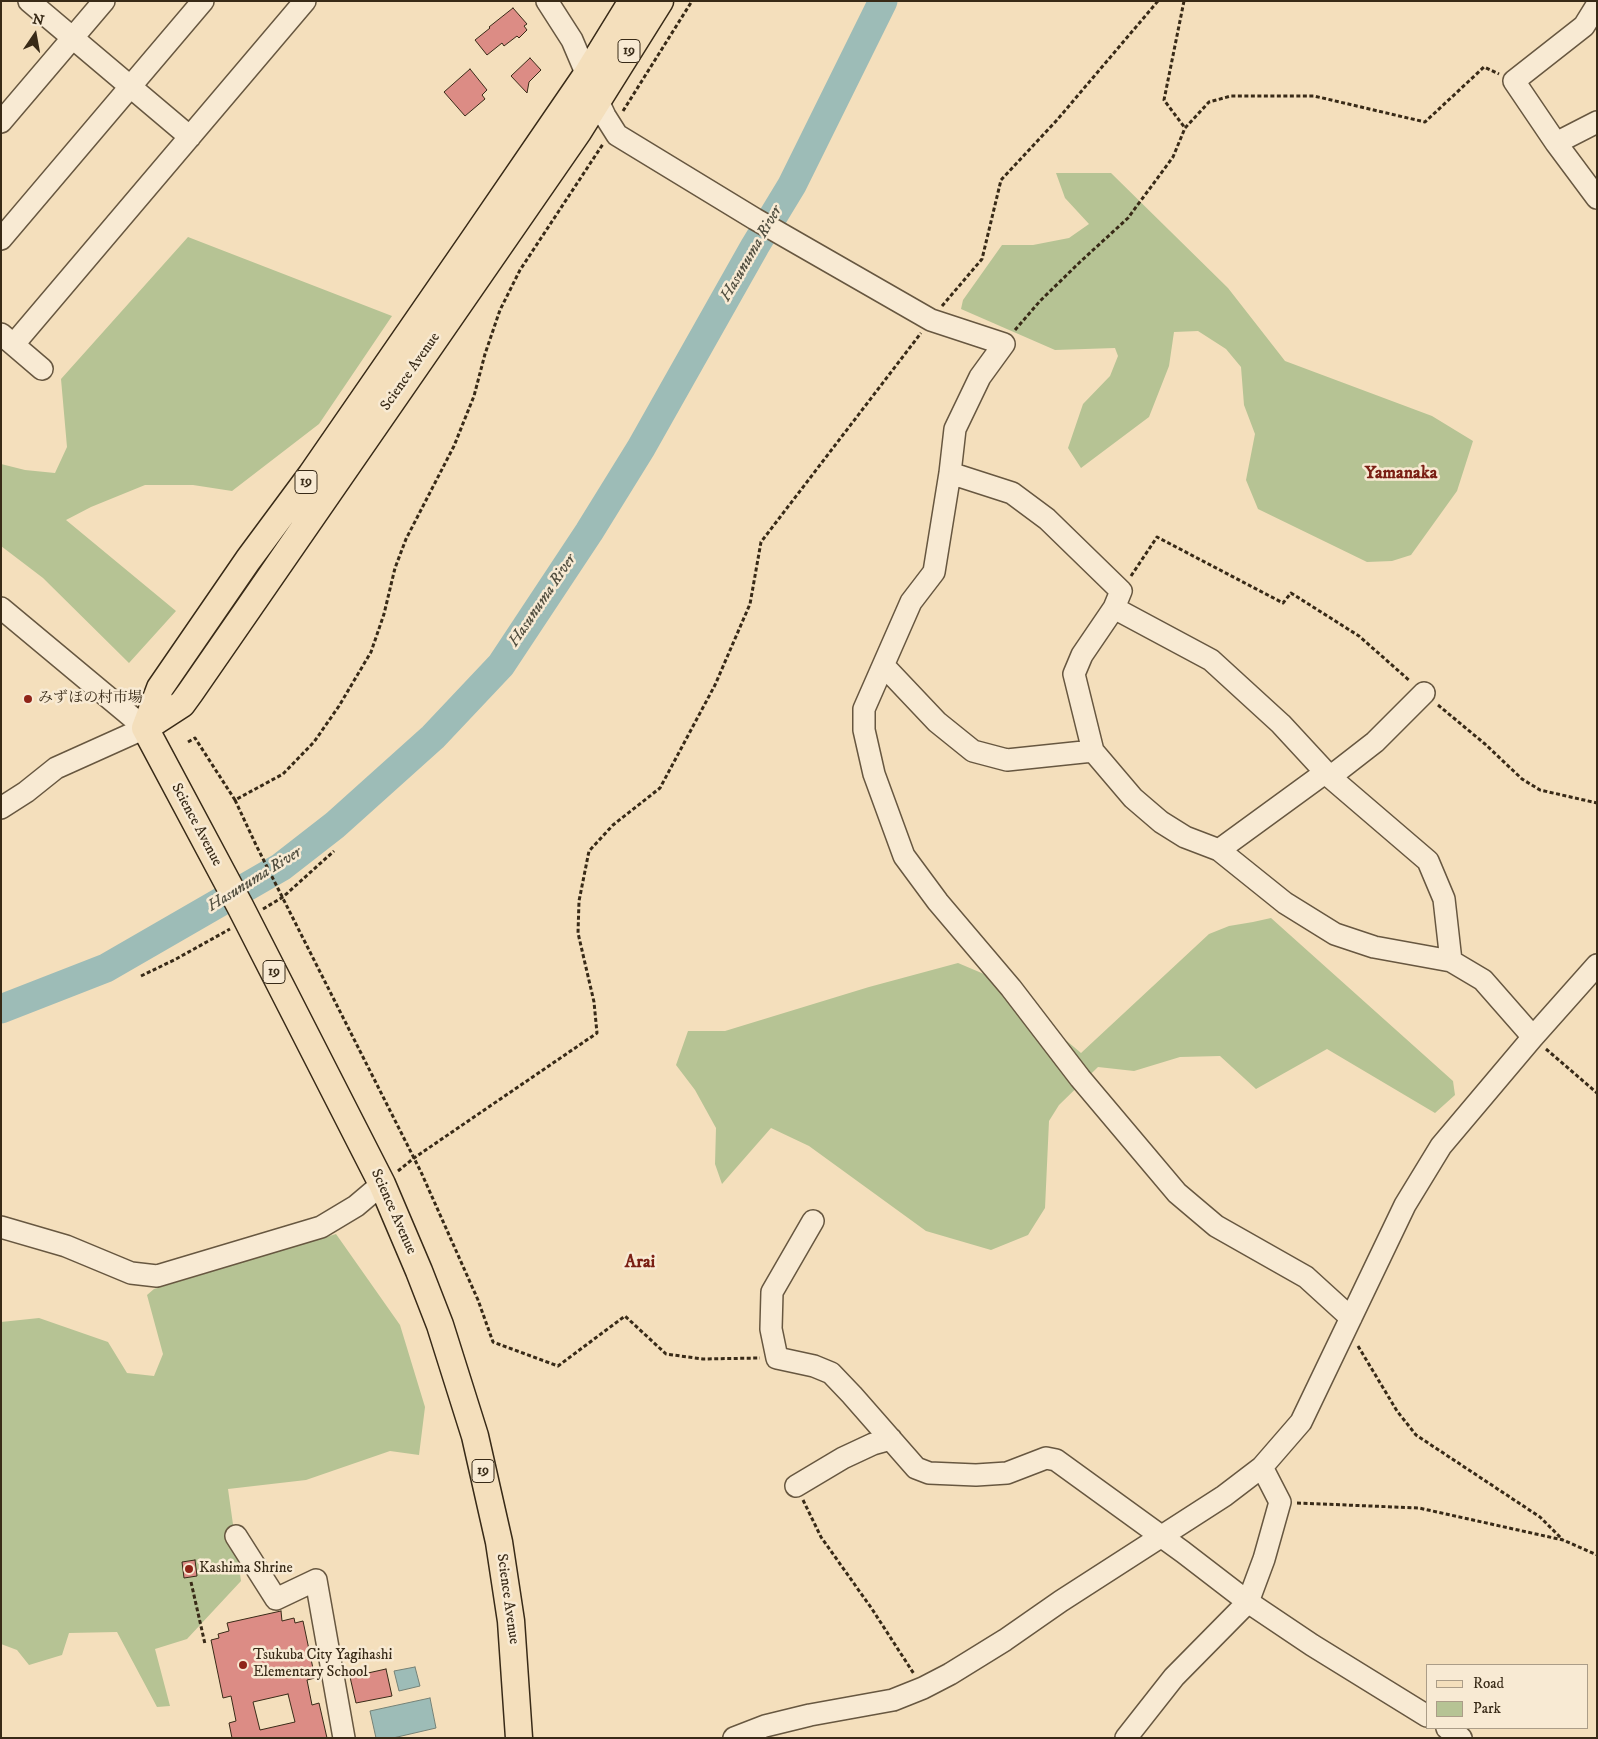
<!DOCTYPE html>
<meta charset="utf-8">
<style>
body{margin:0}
#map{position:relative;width:1598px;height:1739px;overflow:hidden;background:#f4dfbc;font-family:"IM FELL DW Pica",serif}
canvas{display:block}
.frame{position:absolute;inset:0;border:2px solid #382a17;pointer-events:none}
.legend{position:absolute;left:1426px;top:1664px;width:162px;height:65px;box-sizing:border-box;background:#f8ead3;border:1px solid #ab9d88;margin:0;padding:6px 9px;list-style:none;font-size:15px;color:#382a17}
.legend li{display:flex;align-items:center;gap:10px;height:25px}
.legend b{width:25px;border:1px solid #ab9d88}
.north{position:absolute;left:10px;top:10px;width:50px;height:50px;-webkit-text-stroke:4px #f8ead3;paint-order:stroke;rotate:12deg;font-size:14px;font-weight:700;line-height:20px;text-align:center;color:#382a17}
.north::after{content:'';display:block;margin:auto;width:18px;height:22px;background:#382a17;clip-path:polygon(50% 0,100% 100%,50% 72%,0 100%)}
</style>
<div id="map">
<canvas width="1598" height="1739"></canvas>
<div class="frame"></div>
<ul class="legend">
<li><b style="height:6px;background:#f4dfbc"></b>Road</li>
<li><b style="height:14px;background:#b6c394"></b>Park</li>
</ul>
<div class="north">N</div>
</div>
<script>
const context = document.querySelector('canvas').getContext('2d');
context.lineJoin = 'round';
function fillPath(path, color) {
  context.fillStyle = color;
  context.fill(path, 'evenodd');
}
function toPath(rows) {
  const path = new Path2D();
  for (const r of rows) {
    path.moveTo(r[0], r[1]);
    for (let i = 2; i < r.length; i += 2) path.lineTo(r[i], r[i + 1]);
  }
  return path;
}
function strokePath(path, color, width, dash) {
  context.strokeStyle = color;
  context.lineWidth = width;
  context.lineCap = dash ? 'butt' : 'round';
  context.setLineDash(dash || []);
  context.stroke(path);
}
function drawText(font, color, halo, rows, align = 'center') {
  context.font = font + ' "IM FELL DW Pica","Noto Serif JP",serif';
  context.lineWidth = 5;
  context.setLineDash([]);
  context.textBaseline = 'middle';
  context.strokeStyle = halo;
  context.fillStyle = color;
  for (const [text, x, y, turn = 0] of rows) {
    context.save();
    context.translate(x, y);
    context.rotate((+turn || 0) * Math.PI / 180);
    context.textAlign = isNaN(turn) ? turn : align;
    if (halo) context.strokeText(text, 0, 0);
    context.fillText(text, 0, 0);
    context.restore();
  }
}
const green = toPath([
 [1056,173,1111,173,1228,288,1285,361,1432,416,1473,441,1457,491,1411,555,1392,561,1367,562,1258,509,1246,480,1255,434,1244,405,1241,367,1226,349,1198,331,1174,332,1169,366,1149,417,1081,468,1068,448,1083,404,1110,376,1118,356,1115,348,1055,350,961,309,963,300,1002,245,1033,245,1069,238,1089,224,1065,198],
 [188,237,392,316,319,424,232,491,193,485,145,485,91,507,66,520,176,611,129,663,43,578,1,546,1,464,25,470,55,473,67,447,61,379],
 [1271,918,1453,1081,1455,1095,1435,1113,1327,1049,1256,1089,1220,1056,1180,1057,1134,1071,1098,1067,1059,1105,1049,1121,1045,1208,1028,1235,991,1250,926,1231,809,1146,771,1128,722,1184,715,1164,716,1128,695,1090,676,1065,688,1031,725,1031,869,987,958,963,991,977,1081,1053,1209,934,1229,926,1253,922],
 [336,1234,400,1325,425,1407,419,1455,390,1451,306,1480,228,1489,241,1581,187,1639,155,1649,170,1706,157,1707,117,1632,69,1633,62,1655,29,1665,17,1650,1,1644,1,1322,39,1318,108,1342,127,1373,154,1376,163,1354,147,1295,154,1289]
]);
const water = toPath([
 [415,1667,420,1686,399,1691,394,1671,415,1667],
 [430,1698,436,1728,393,1738,376,1738,370,1711,430,1698]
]);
const river = toPath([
 [1,1009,106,968,281,867,335,825,433,737,501,665,589,532,641,448,755,246,792,185,883,1]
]);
const building = toPath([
 [513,8,527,24,524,26,527,30,519,38,517,36,504,46,502,43,487,55,475,40,490,28,489,27,513,8],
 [530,58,541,70,529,82,527,93,511,76,530,58],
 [470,69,487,90,482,95,485,99,465,116,444,92,470,69],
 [195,1560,197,1576,184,1578,182,1562,195,1560],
 [281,1611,282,1621,294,1618,295,1623,303,1621,315,1678,307,1680,312,1705,319,1703,327,1738,232,1738,229,1723,236,1721,231,1696,223,1698,211,1640,219,1638,218,1634,229,1631,227,1623,281,1611],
 [288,1694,295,1722,260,1730,253,1702,288,1694],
 [386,1669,392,1696,356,1703,350,1677,386,1669]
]);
const path = toPath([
 [1184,1,1164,100,1185,128],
 [623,111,692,1],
 [942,306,982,259,1001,180,1057,120,1158,1],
 [1015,330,1040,301,1080,262,1128,218,1173,157,1185,128,1209,102,1231,96,1314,96,1425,122,1484,67,1499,74],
 [1131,576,1157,537,1283,603,1291,593,1359,636,1410,681],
 [1438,705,1485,744,1522,779,1540,790,1597,803],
 [188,742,195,738,235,800,283,774,314,742,339,706,371,652,384,614,395,568,406,539,454,446,474,396,485,354,500,310,520,270,603,144],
 [235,800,256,845,421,1172,478,1300,493,1342,558,1366,625,1316,666,1354,703,1359,760,1358],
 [263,909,283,897,334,851],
 [141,976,176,959,230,929],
 [1546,1049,1597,1093],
 [398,1171,414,1158,597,1033,594,1002,578,933,579,901,589,851,613,825,660,788,715,685,750,604,761,542,921,333],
 [1358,1346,1397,1411,1416,1435,1540,1517,1562,1539],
 [803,1500,821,1537,872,1609,914,1674],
 [1297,1503,1419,1508,1563,1540,1597,1555],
 [191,1582,205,1644]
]);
const minor = toPath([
 [29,1,190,137],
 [547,1,572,40,598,101,605,116,617,135,755,219,931,320,1004,344,980,377,955,429,950,473,934,572,911,602,864,709,864,730,874,774,904,856,938,902,1011,988,1080,1078,1177,1193,1216,1226,1306,1277,1351,1318],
 [1597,5,1584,26,1514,81,1556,143,1597,198],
 [1,122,104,1],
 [1556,143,1597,122],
 [1,239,203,1],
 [1,334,42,369],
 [14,344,305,1],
 [950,473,1012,493,1047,519,1121,591,1114,608,1082,655,1074,674,1093,751],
 [1,608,145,728,56,768,26,792,1,808],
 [1114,608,1211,660,1281,724,1330,777,1428,861,1444,899,1451,961],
 [884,666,937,722,973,751,1007,760,1093,751,1133,798,1161,822,1185,837,1219,850,1285,903,1335,934,1374,947,1451,961,1483,980,1533,1037],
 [1330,777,1375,742,1424,693],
 [1219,850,1326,772],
 [813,1221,772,1292,771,1329,777,1358,814,1366,831,1373,852,1395,916,1468,929,1473,976,1475,1007,1473,1046,1458,1056,1460,1183,1552,1248,1602,1312,1645,1427,1716],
 [1,1227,66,1246,131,1273,157,1276,321,1227,356,1206,382,1184],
 [796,1486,843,1458,873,1444,891,1439],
 [236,1536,276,1599,316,1580,344,1738],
 [1447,1728,1461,1738],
 [734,1738,765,1726,810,1715,893,1700,923,1688,950,1674,1005,1640,1061,1601,1224,1496,1262,1467,1301,1422,1405,1205,1441,1146,1533,1037,1597,965],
 [1126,1738,1174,1677,1248,1602,1264,1559,1280,1502,1262,1467]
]);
const major = toPath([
 [145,728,182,704,190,693,578,132,660,1],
 [519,1738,511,1621,499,1542,475,1436,440,1325,419,1271,382,1184,240,906,145,728,160,688,248,560,311,475,474,239,587,74,632,1]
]);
const markers = [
 [28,699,5,"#8f2418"],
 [189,1569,5,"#8f2418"],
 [243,1665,5,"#8f2418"]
];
const shields = [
 [629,51,22],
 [306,482,22],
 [274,972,22],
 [483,1471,22]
];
const shieldNames = [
 ["19",629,51],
 ["19",306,482],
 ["19",274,972],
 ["19",483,1471]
];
const streetNames = [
 ["Science Avenue",411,372,-55],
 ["Science Avenue",196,825,62],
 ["Science Avenue",393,1212,66],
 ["Science Avenue",507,1599,82]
];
const poiNames = [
 ["みずほの村市場",38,699],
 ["Kashima Shrine",199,1569],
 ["Tsukuba City Yagihashi",253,1656],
 ["Elementary School",253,1673]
];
const waterNames = [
 ["Hasunuma River",752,254,-60],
 ["Hasunuma River",543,601,-56],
 ["Hasunuma River",255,880,-32]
];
const quarterNames = [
 ["Yamanaka",1401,474],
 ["Arai",640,1263]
];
fillPath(green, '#b6c394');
fillPath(water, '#9dbcb7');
strokePath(water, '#758277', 1);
strokePath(river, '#9dbcb7', 29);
fillPath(building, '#dc8c85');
strokePath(building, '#382a17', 1);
strokePath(minor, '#675740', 24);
strokePath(major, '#382a17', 29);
strokePath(path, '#382a17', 3, [4, 2.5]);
strokePath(minor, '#f8ead3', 21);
strokePath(major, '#f4dfbc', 26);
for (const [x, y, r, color] of markers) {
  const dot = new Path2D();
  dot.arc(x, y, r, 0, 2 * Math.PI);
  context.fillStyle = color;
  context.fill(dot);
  strokePath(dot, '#f8ead3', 2);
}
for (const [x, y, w] of shields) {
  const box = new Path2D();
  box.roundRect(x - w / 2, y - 11.5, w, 23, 4);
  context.fillStyle = '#f8ead3';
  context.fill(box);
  strokePath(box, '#382a17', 1);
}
drawText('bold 14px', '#382a17', null, shieldNames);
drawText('15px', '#382a17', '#f8ead3', streetNames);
drawText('15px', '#382a17', '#f8ead3', poiNames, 'left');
drawText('italic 16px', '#514e3f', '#f8ead3', waterNames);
drawText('bold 18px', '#7a1f14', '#f8ead3', quarterNames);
</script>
